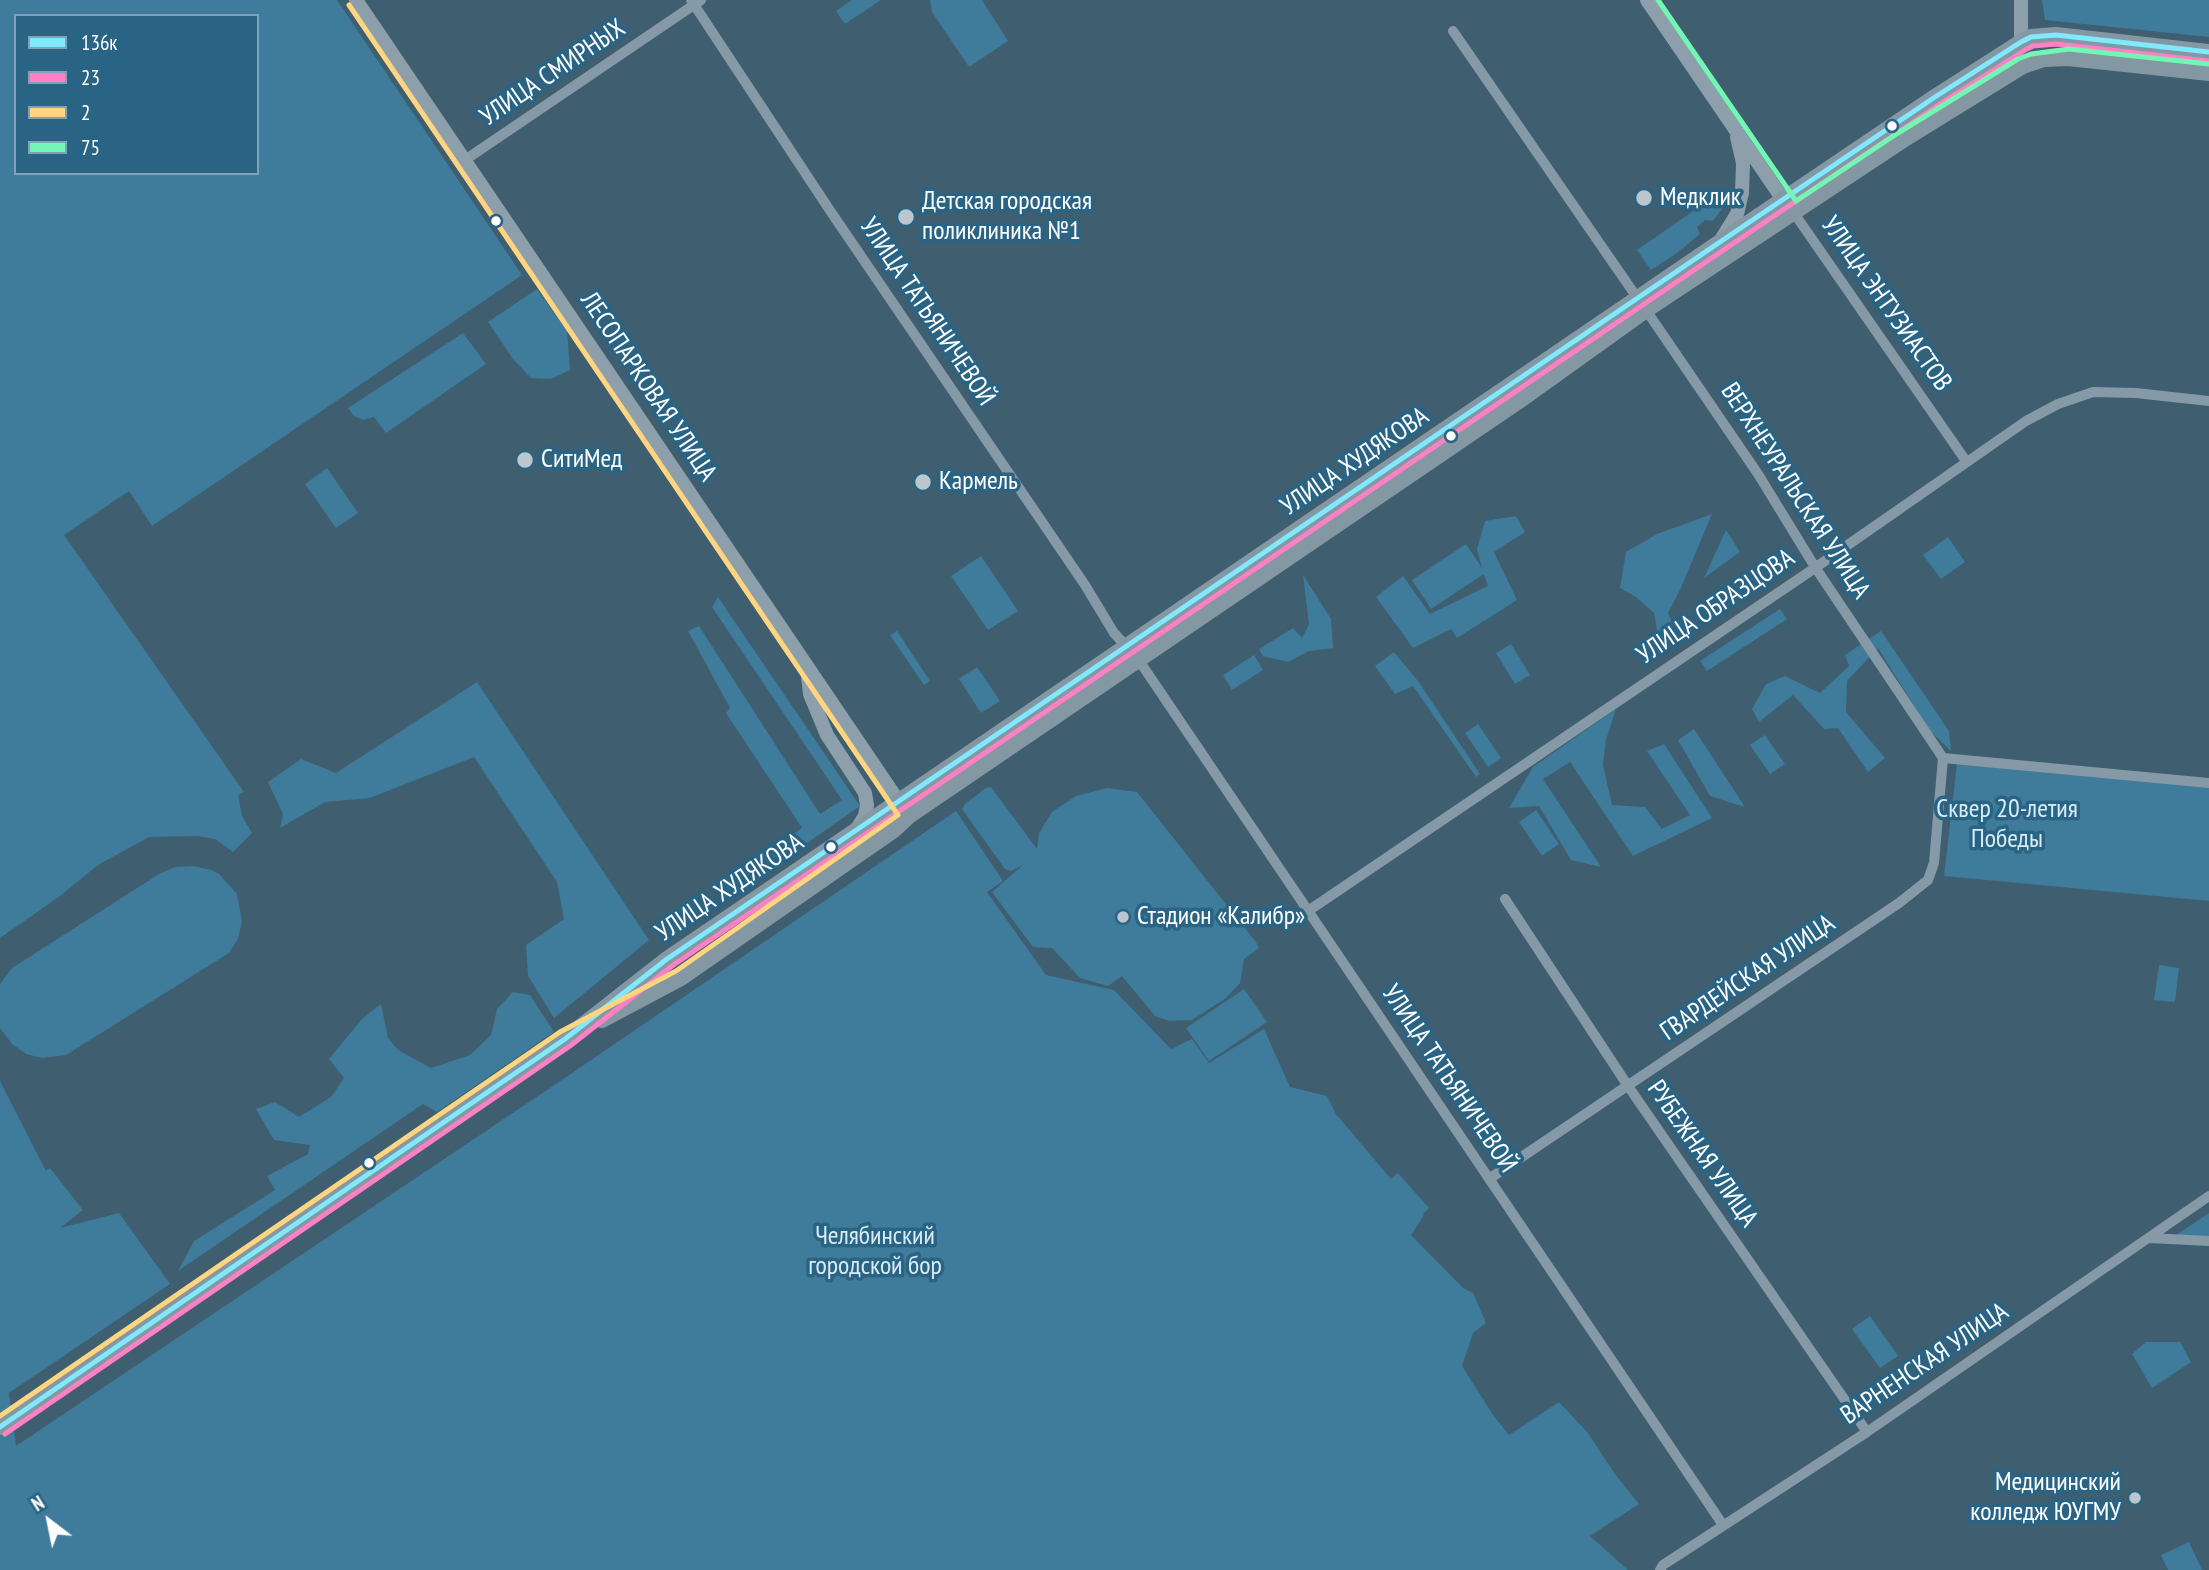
<!DOCTYPE html>
<meta charset="utf-8">
<style>
body{margin:0}
#map{position:relative;width:2209px;height:1570px;overflow:hidden;background:#3f5e70;font-family:"PT Sans Narrow",sans-serif}
canvas{display:block}
.legend{position:absolute;left:14px;top:14px;width:245px;height:161px;box-sizing:border-box;background:#2a6485;border:2px solid #7fa2b6;margin:0;padding:9px 12px;list-style:none;font-size:21px;color:#fff}
.legend li{display:flex;align-items:center;gap:14px;height:35px}
.legend b{width:35px;border:2px solid #7fa2b6}
.north{position:absolute;left:14px;top:1486px;width:70px;height:70px;-webkit-text-stroke:5px #2a6485;paint-order:stroke;rotate:328deg;font-size:19px;font-weight:700;line-height:28px;text-align:center;color:#fff}
.north::after{content:'';display:block;margin:auto;width:24px;height:32px;background:#fff;clip-path:polygon(50% 0,100% 100%,50% 72%,0 100%)}
</style>
<div id="map">
<canvas width="2209" height="1570"></canvas>
<ul class="legend">
<li><b style="height:9px;background:#80e8ff"></b>136к</li>
<li><b style="height:9px;background:#ff80c5"></b>23</li>
<li><b style="height:9px;background:#ffd580"></b>2</li>
<li><b style="height:9px;background:#73f6b3"></b>75</li>
</ul>
<div class="north">N</div>
</div>
<script>
const context = document.querySelector('canvas').getContext('2d');
context.lineJoin = 'round';
function fillPath(path, color) {
  context.fillStyle = color;
  context.fill(path, 'evenodd');
}
function toPath(rows) {
  const path = new Path2D();
  for (const r of rows) {
    path.moveTo(r[0], r[1]);
    for (let i = 2; i < r.length; i += 2) path.lineTo(r[i], r[i + 1]);
  }
  return path;
}
function strokePath(path, color, width, dash) {
  context.strokeStyle = color;
  context.lineWidth = width;
  context.lineCap = dash ? 'butt' : 'round';
  context.setLineDash(dash || []);
  context.stroke(path);
}
function drawText(font, color, halo, rows, align = 'center') {
  context.font = font + ' "PT Sans Narrow",sans-serif';
  context.lineWidth = 7;
  context.setLineDash([]);
  context.textBaseline = 'middle';
  context.strokeStyle = halo;
  context.fillStyle = color;
  for (const [text, x, y, turn = 0] of rows) {
    context.save();
    context.translate(x, y);
    context.rotate((+turn || 0) * Math.PI / 180);
    context.textAlign = isNaN(turn) ? turn : align;
    if (halo) context.strokeText(text, 0, 0);
    context.fillText(text, 0, 0);
    context.restore();
  }
}
const green = toPath([
 [0,0,337,0,522,275,152,526,129,491,64,535,244,792,238,795,242,816,252,833,233,852,215,839,197,836,149,837,98,865,60,896,0,938],
 [16,16,257,16,257,173,16,173],
 [852,0,881,0,845,24,836,11],
 [930,0,982,0,1008,41,969,67,932,12],
 [2042,0,2209,0,2209,37,2045,20],
 [1719,193,1728,201,1713,221,1705,220,1697,227,1700,234,1677,253,1651,270,1637,250],
 [537,289,567,331,570,370,551,379,531,378,513,359,488,322],
 [463,333,486,364,386,433,374,417,363,420,354,416,348,408],
 [327,468,358,513,336,528,305,484],
 [1712,514,1680,590,1668,613,1681,643,1661,652,1654,613,1636,597,1620,588,1626,552,1657,534],
 [1516,516,1525,532,1494,552,1517,600,1457,638,1451,629,1413,648,1376,597,1403,576,1430,614,1488,586,1484,574,1431,609,1412,580,1466,544,1482,568,1477,549,1485,521],
 [1726,530,1740,552,1704,578],
 [1948,537,1965,562,1941,579,1923,555],
 [981,556,1018,611,988,630,951,576],
 [1303,575,1331,619,1333,648,1309,651,1288,662,1263,656,1259,649,1293,628,1302,638,1309,624],
 [718,597,860,806,737,892,729,880,802,828,726,713,730,708,688,631,699,626,820,814,842,800,712,607],
 [1780,609,1787,619,1707,671,1700,661],
 [897,631,930,681,924,685,890,635],
 [1881,631,1949,731,1951,751,1930,731,1878,648,1847,681,1846,712,1885,758,1868,772,1838,728,1824,729,1793,695,1759,722,1752,709,1766,684,1785,676,1820,693,1849,666,1845,655],
 [1511,644,1530,675,1515,684,1496,653],
 [1394,652,1418,681,1480,774,1476,777,1413,686,1395,694,1375,666],
 [1254,655,1263,670,1232,690,1223,675],
 [977,667,1000,701,981,713,959,679],
 [477,682,649,940,554,1018,528,976,526,945,564,919,557,882,474,757,370,798,325,802,280,828,283,814,268,782,301,759,336,773],
 [1616,709,1606,740,1603,765,1612,805,1645,807,1662,829,1690,815,1647,751,1664,744,1712,818,1633,856,1570,762,1543,779,1601,867,1571,860,1539,806,1509,808,1533,767],
 [1478,724,1501,758,1488,767,1465,733],
 [1694,729,1745,807,1710,796,1678,740],
 [1765,735,1785,764,1770,774,1750,745],
 [1957,763,2209,787,2209,901,1944,876],
 [991,787,1037,849,1039,833,1052,812,1076,796,1107,788,1137,792,1256,942,1259,948,1244,959,1240,983,1226,998,1192,1020,1169,1021,1155,1016,1122,976,1108,986,1080,978,1052,948,1033,947,992,892,1023,865,1011,871,1005,869,962,809,965,804,986,788],
 [1536,810,1559,844,1542,856,1519,822],
 [956,811,1003,881,987,892,1046,975,1114,990,1171,1049,1192,1039,1209,1063,1264,1029,1290,1087,1327,1096,1336,1114,1391,1179,1398,1173,1429,1208,1423,1214,1424,1215,1411,1235,1463,1288,1473,1293,1486,1323,1473,1333,1462,1366,1493,1415,1509,1435,1559,1402,1588,1433,1615,1474,1639,1504,1590,1536,1628,1570,0,1570,0,1081,46,1171,50,1168,83,1210,60,1228,119,1213,170,1284,9,1393,16,1446,553,1086],
 [193,866,211,870,219,874,237,894,242,921,238,939,229,953,66,1055,42,1058,26,1054,12,1044,0,1028,0,984,12,968,159,874,175,867],
 [2159,965,2179,968,2175,1002,2154,1000],
 [1244,989,1267,1022,1209,1061,1186,1028],
 [513,992,530,995,554,1032,437,1112,423,1104,178,1271,194,1241,275,1190,267,1176,308,1154,310,1145,274,1140,256,1109,275,1102,299,1117,331,1097,344,1078,329,1059,362,1019,381,1004,388,1038,398,1050,431,1068,470,1055,491,1035,497,1009],
 [2209,1213,2209,1237,2175,1236],
 [1870,1316,1898,1356,1880,1368,1852,1329],
 [2146,1342,2180,1342,2191,1362,2152,1388,2132,1354],
 [2189,1542,2202,1570,2168,1570,2161,1555]
]);
const minor = toPath([
 [691,0,831,212,1085,585,1114,633,1127,647],
 [1453,31,1638,299],
 [465,160,701,0],
 [1794,213,1966,461],
 [1646,310,1758,474,1815,567,1943,758,2209,783],
 [1138,659,1723,1525],
 [1505,899,1628,1086,1867,1432],
 [1308,911,1809,572,2026,421,2058,404,2093,392,2136,393,2209,401],
 [1489,1179,1899,903,1928,880,1934,863,1943,758],
 [2149,1238,2209,1241],
 [1660,1570,1663,1565,1867,1432,2209,1196]
]);
const secondary = toPath([
 [356,0,899,802],
 [1647,0,1784,201],
 [2021,42,2021,0],
 [1721,240,1737,214,1742,193,1743,163,1737,137],
 [807,668,810,694,827,735,865,793,867,805,865,816,856,830]
]);
const primary = toPath([
 [602,1020,681,978,894,830,909,816,1519,401,1646,310,1903,140,2023,66,2044,59,2068,58,2209,73],
 [0,1427,565,1039,667,959,1717,244,1935,97,2021,42,2031,37,2056,35,2209,52]
]);
const bus1 = toPath([
 [0,1427,565,1039,667,959,1717,244,1935,97,2021,42,2031,37,2056,35,2209,52]
]);
const bus2 = toPath([
 [5,1434,570,1046,672,966,1722,251,1940,104,2025,50,2033,46,2056,44,2208,61]
]);
const bus3 = toPath([
 [0,1416,560,1032,676,971,898,815,349,5]
]);
const bus4 = toPath([
 [1658,0,1796,201,1898,133,2018,59,2031,54,2069,49,2209,64]
]);
const markers = [
 [1892,126,6,"#fff"],
 [1644,198,9,"#bcc7cd"],
 [906,217,9,"#bcc7cd"],
 [496,221,6,"#fff"],
 [1451,436,6,"#fff"],
 [525,460,9,"#bcc7cd"],
 [923,482,9,"#bcc7cd"],
 [831,847,6,"#fff"],
 [1123,917,7,"#bcc7cd"],
 [369,1163,6,"#fff"],
 [2135,1498,7,"#bcc7cd"]
];
const streetNames = [
 ["УЛИЦА СМИРНЫХ",553,73,-34],
 ["УЛИЦА ЭНТУЗИАСТОВ",1886,304,55],
 ["УЛИЦА ТАТЬЯНИЧЕВОЙ",927,312,56],
 ["ЛЕСОПАРКОВАЯ УЛИЦА",648,387,56],
 ["УЛИЦА ХУДЯКОВА",1355,462,-34],
 ["ВЕРХНЕУРАЛЬСКАЯ УЛИЦА",1795,491,57],
 ["УЛИЦА ОБРАЗЦОВА",1716,607,-34],
 ["УЛИЦА ХУДЯКОВА",730,888,-34],
 ["ГВАРДЕЙСКАЯ УЛИЦА",1748,978,-34],
 ["УЛИЦА ТАТЬЯНИЧЕВОЙ",1449,1079,56],
 ["РУБЕЖНАЯ УЛИЦА",1702,1154,55],
 ["ВАРНЕНСКАЯ УЛИЦА",1925,1364,-34]
];
const poiNames = [
 ["Медклик",1660,198],
 ["Детская городская",922,202],
 ["поликлиника №1",922,232],
 ["СитиМед",541,460],
 ["Кармель",939,482],
 ["Стадион «Калибр»",1137,917],
 ["Медицинский",2121,1483,"right"],
 ["колледж ЮУГМУ",2121,1513,"right"]
];
const parkNames = [
 ["Сквер 20-летия",2007,810],
 ["Победы",2007,840],
 ["Челябинский",875,1237],
 ["городской бор",875,1267]
];
fillPath(green, '#3f7b9a');
strokePath(minor, '#859aa6', 10);
strokePath(secondary, '#8c9fab', 14);
strokePath(primary, '#8498a3', 16);
strokePath(bus1, '#80e8ff', 5);
strokePath(bus2, '#ff80c5', 5);
strokePath(bus3, '#ffd580', 5);
strokePath(bus4, '#73f6b3', 5);
for (const [x, y, r, color] of markers) {
  const dot = new Path2D();
  dot.arc(x, y, r, 0, 2 * Math.PI);
  context.fillStyle = color;
  context.fill(dot);
  strokePath(dot, '#2a6485', 2.5);
}
drawText('26px', '#fff', '#2a6485', streetNames);
drawText('26px', '#fff', '#2a6485', poiNames, 'left');
drawText('26px', '#d8ecf6', '#2a6485', parkNames);
</script>
